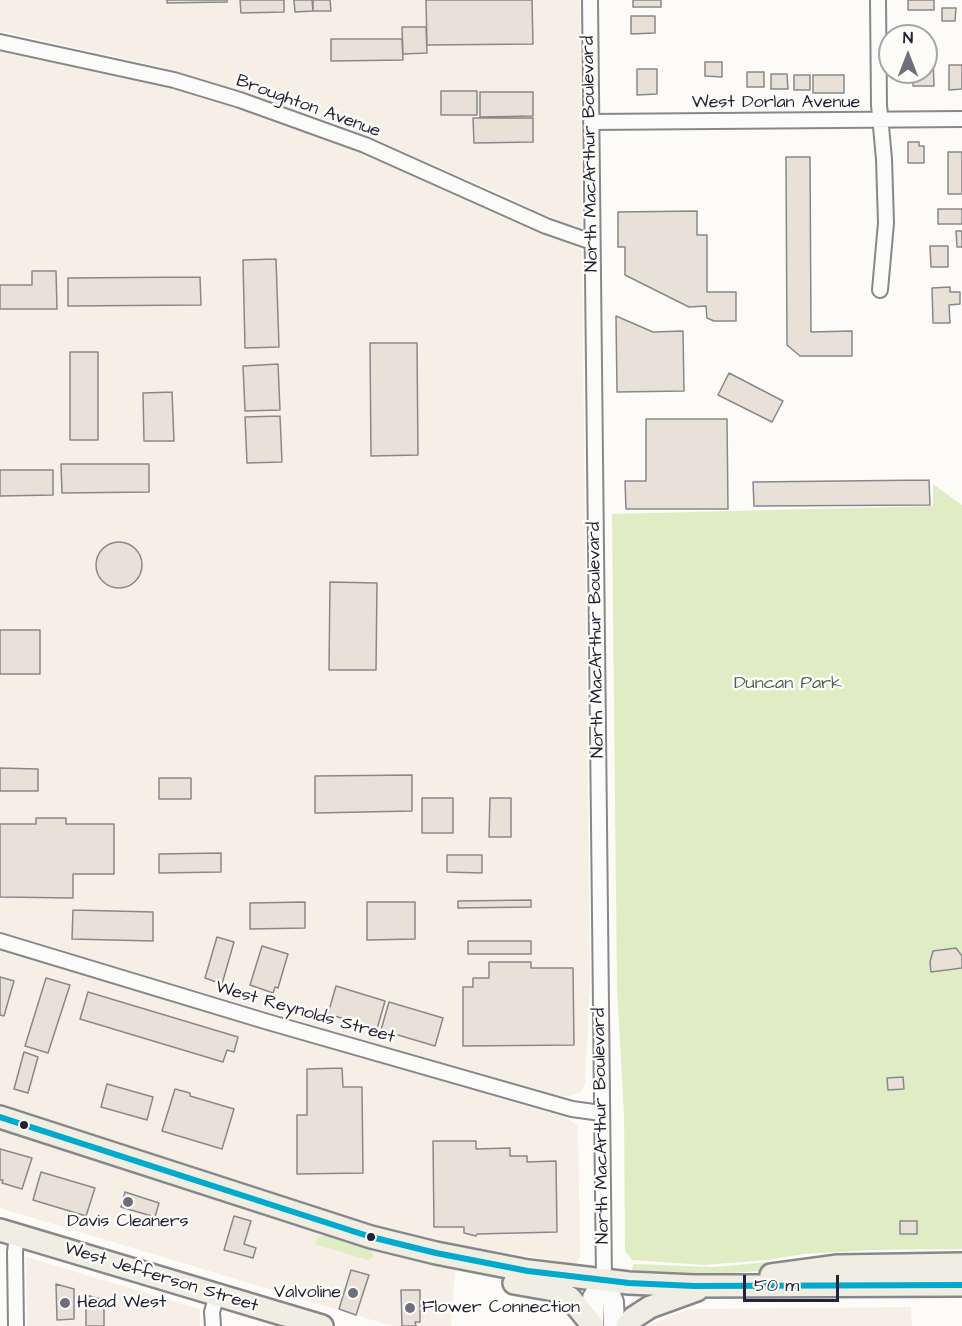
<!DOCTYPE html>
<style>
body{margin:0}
#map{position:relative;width:962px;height:1326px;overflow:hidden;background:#fcfbf8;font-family:"Architects Daughter",sans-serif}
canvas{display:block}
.north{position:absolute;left:878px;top:24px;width:60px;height:60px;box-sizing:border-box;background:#fdfcf7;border:2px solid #a5a5ac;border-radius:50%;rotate:0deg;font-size:16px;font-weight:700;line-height:24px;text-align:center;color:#22223b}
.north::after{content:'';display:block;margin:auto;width:21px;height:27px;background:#6e6e7d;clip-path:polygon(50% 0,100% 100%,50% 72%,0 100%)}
.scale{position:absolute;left:743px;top:1275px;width:96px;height:27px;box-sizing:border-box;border:3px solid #22223b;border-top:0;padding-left:8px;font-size:18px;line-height:21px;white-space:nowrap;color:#22223b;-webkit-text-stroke:4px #fdfcf7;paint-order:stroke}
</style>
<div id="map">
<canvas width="962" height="1326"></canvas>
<div class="north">N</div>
<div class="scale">50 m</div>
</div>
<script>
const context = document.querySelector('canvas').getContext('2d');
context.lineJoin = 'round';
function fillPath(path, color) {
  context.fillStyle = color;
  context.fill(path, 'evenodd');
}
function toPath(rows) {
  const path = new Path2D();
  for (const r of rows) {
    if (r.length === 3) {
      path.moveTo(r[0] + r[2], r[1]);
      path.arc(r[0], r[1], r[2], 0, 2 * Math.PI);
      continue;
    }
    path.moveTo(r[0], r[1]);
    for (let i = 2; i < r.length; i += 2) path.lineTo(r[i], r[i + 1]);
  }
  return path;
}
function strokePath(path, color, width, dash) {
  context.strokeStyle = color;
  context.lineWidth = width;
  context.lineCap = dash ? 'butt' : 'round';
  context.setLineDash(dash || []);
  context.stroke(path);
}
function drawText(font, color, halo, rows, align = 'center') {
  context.font = font + ' "Architects Daughter",sans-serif';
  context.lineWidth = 5;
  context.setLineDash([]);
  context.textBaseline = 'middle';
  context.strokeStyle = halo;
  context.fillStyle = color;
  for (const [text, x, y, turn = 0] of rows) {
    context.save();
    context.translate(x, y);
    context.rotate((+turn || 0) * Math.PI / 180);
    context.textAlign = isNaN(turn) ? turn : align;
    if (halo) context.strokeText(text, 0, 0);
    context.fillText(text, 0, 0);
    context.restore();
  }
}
const built = toPath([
 [0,0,580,0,582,226,561,223,510,198,334,122,166,68,0,31],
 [0,48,175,87,342,143,509,220,578,247,582,252,590,985,585,1084,582,1091,570,1096,561,1096,368,1041,0,933],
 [0,951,567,1118,578,1126,580,1257,577,1261,578,1265,450,1243,380,1226,0,1104],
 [0,1129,299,1226,455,1270,451,1326,392,1326,0,1208],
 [26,1257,200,1309,200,1326,27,1326],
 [911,1307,912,1326,645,1326,689,1309]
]);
const green = toPath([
 [933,484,962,505,962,1249,874,1250,803,1254,769,1260,703,1265,632,1260,625,1251,624,1113,617,989,612,514,933,506],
 [325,1235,370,1249,374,1257,368,1260,315,1244,318,1237],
 [962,1253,962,1256,733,1273,698,1274,632,1270,633,1264,714,1267,858,1254]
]);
const building = toPath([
 [167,0,227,0,227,2,167,3,167,0],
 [240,0,284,0,284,12,241,13,240,0],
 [294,0,312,0,313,11,295,12,294,0],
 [313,0,330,0,331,11,313,11,313,0],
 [426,0,532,0,533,44,427,45,426,0],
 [633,0,661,0,661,7,633,7,633,0],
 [908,0,934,0,934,10,908,10,908,0],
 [942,8,956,8,955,21,942,21,942,8],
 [631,16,655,16,655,33,631,34,631,16],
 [402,27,426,27,427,53,403,54,402,27],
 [331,39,402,39,403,60,331,61,331,39],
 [933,57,934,86,913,86,913,72,926,72,926,58,933,57],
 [705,62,722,62,722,77,705,76,705,62],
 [949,65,962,65,962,89,949,90,949,65],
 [637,69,657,69,657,94,637,95,637,69],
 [747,72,764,72,764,87,747,87,747,72],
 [771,74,787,74,788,89,771,89,771,74],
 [794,75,810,75,810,90,794,90,794,75],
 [813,75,844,75,844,93,813,93,813,75],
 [441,91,477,91,477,115,441,115,441,91],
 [480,92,533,92,533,116,480,117,480,92],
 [473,118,533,118,533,142,474,143,473,118],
 [908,142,919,142,919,146,924,146,924,163,908,163,908,142],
 [948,152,962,152,962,194,948,194,948,152],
 [786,157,810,157,811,332,852,331,852,356,800,356,787,345,786,157],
 [938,209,962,209,962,224,938,224,938,209],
 [697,211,697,235,707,235,707,292,736,292,736,321,714,321,707,318,706,306,689,307,625,275,625,247,618,247,618,212,697,211],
 [956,231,962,231,962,247,957,247,956,231],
 [930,246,948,246,948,267,931,267,930,246],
 [276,259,279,347,245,348,243,260,276,259],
 [32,271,56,271,57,309,0,309,0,285,32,285,32,271],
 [200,277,201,305,68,306,68,278,200,277],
 [950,287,950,292,960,292,960,304,949,305,950,323,933,323,932,288,950,287],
 [616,316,653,332,683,331,684,391,617,392,616,316],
 [370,343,417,343,418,455,371,456,370,343],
 [70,352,98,352,98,440,70,440,70,352],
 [278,364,280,410,245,411,243,366,278,364],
 [729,373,783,401,772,422,718,395,729,373],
 [172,392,174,441,144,441,143,393,172,392],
 [280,416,282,462,247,463,245,417,280,416],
 [646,419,727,419,728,509,626,509,625,481,646,481,646,419],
 [61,464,149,464,149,492,62,493,61,464],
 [0,470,53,470,53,495,0,496,0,470],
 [929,480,930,505,754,506,753,482,929,480],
 [119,565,23],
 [330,582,377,583,376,670,329,670,330,582],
 [0,630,40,630,40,674,0,674,0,630],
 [0,768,38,769,38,791,0,791,0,768],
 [412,775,412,811,315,813,315,776,412,775],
 [159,778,191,778,191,799,159,799,159,778],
 [422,798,453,798,453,833,422,833,422,798],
 [490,798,511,798,511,837,489,837,490,798],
 [36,818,66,818,66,824,114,824,114,874,73,874,73,898,0,897,0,824,36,824,36,818],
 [221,853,221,872,159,873,159,854,221,853],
 [447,855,482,855,482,873,447,872,447,855],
 [531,900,531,907,458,908,458,901,531,900],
 [305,902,305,928,250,929,250,903,305,902],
 [367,902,415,902,415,939,367,940,367,902],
 [73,910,153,912,153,941,72,939,73,910],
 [217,937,234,942,222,984,205,978,217,937],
 [468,941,531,941,531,954,468,954,468,941],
 [262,946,288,954,278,988,275,987,273,993,250,985,262,946],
 [956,948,962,956,962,968,931,972,930,962,933,951,956,948],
 [489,962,531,962,531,968,573,968,574,1045,463,1046,463,987,473,987,473,978,489,978,489,962],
 [0,977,14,981,4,1016,0,1015,0,977],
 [46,978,70,985,48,1053,25,1046,46,978],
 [336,986,385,1001,377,1029,328,1014,336,986],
 [88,992,238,1037,234,1052,227,1050,223,1062,80,1019,88,992],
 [389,1002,443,1018,435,1046,381,1030,389,1002],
 [24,1052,38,1057,28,1093,14,1089,24,1052],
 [342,1068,343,1087,362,1087,363,1173,297,1174,297,1115,307,1115,307,1069,342,1068],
 [903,1077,904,1089,888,1090,887,1078,903,1077],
 [107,1084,153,1097,147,1120,101,1107,107,1084],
 [175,1089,190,1093,190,1096,234,1109,222,1149,162,1131,175,1089],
 [433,1141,476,1141,476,1149,510,1148,510,1156,527,1156,527,1162,556,1161,557,1232,477,1234,476,1236,464,1233,464,1227,434,1227,433,1141],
 [0,1149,32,1158,22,1189,2,1183,3,1180,0,1180,0,1149],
 [41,1172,95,1188,86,1216,33,1200,41,1172],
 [125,1192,159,1203,155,1217,121,1207,125,1192],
 [234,1216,251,1221,244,1244,256,1248,253,1258,224,1250,234,1216],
 [900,1221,917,1221,917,1234,900,1234,900,1221],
 [351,1270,369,1275,356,1315,339,1309,351,1270],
 [56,1284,74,1289,74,1319,57,1320,56,1284],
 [401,1290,420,1290,420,1322,415,1322,416,1326,402,1326,401,1290],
 [86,1295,104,1300,104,1326,86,1326,86,1295]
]);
const minor = toPath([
 [590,0,604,1280],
 [878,0,879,105,884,159,886,223,880,290],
 [0,42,174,80,240,100,365,145,546,226,592,242],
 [591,122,962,119],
 [0,941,268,1022,572,1109,601,1113],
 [16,1326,15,1252,17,1235],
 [213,1326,212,1312,217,1294]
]);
const secondary = toPath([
 [604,1280,613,1302,614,1326],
 [593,1326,593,1298,604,1280]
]);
const primary = toPath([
 [0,1117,371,1237,436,1253,528,1271,629,1283,694,1286,962,1285],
 [0,1230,322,1326],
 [771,1275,838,1266,962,1264],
 [514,1283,554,1290,570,1298,593,1326],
 [627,1326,633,1318,650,1307,697,1290]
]);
const bus1 = toPath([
 [0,1117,371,1237,436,1253,528,1271,629,1283,694,1286,962,1285]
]);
const markers = [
 [24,1125,5,"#22223b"],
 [128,1202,6,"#6e6e7d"],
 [371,1237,5,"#22223b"],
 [353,1293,6,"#6e6e7d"],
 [65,1303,6,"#6e6e7d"],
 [410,1308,6,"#6e6e7d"]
];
const streetNames = [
 ["West Dorlan Avenue",776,103],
 ["Broughton Avenue",308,107,20],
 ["North MacArthur Boulevard",591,154,-91],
 ["North MacArthur Boulevard",597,640,-91],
 ["West Reynolds Street",305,1013,16],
 ["North MacArthur Boulevard",602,1126,-91],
 ["West Jefferson Street",161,1278,17]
];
const parkNames = [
 ["Duncan Park",788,684]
];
const poiNames = [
 ["Davis Cleaners",128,1222,"center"],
 ["Valvoline",341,1293,"right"],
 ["Head West",77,1303],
 ["Flower Connection",422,1308]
];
fillPath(built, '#f7efe6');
fillPath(green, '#e0edc4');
fillPath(building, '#e9e1d8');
strokePath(building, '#88888c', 1.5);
strokePath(minor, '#88888c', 18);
strokePath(secondary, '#88888c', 24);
strokePath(primary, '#88888c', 26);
strokePath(minor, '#fbfbf9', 14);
strokePath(secondary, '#fbfbf9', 20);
strokePath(primary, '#f0ede2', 21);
strokePath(bus1, '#00a9ce', 6);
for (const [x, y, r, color] of markers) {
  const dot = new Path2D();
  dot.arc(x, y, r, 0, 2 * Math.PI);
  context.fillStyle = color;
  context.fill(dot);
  strokePath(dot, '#fdfcf7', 2);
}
drawText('18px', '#22223b', '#fdfcf7', streetNames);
drawText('18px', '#545c57', '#fdfcf7', parkNames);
drawText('18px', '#22223b', '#fdfcf7', poiNames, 'left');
</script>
